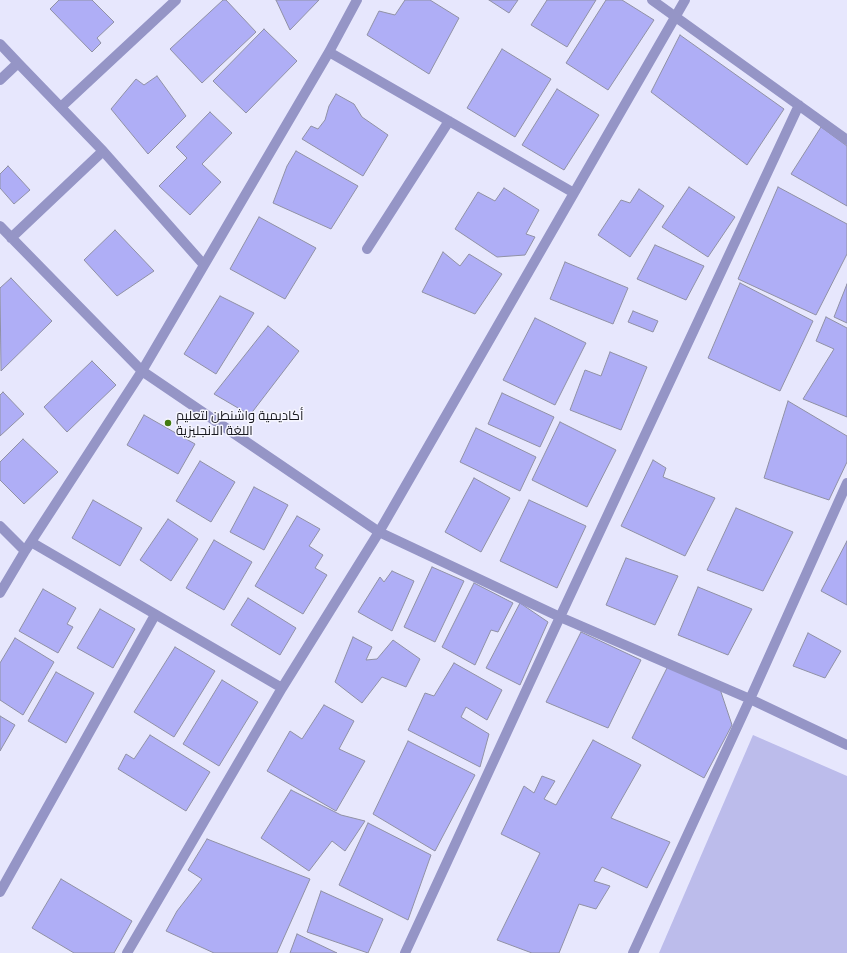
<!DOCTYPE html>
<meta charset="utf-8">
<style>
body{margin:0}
canvas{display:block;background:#e7e7fd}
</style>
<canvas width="847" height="953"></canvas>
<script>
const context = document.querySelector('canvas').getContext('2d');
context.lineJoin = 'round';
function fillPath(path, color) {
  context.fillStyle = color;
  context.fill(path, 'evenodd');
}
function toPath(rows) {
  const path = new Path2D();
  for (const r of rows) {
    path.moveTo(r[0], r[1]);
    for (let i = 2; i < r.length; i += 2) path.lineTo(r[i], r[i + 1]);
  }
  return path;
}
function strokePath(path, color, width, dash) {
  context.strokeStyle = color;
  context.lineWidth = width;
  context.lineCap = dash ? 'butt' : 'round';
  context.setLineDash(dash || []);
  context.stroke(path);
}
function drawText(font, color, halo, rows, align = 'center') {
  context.font = font + ' "IBM Plex Sans",Cairo,sans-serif';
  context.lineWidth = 3;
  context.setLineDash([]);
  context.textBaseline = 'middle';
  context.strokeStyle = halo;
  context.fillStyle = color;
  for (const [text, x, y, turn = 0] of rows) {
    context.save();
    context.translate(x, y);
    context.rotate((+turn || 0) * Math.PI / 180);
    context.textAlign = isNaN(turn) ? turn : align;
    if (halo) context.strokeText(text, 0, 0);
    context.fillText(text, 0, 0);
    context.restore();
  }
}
const green = toPath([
 [753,735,847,776,847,953,659,953]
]);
const building = toPath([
 [59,0,92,0,114,22,97,38,101,43,92,52,50,9,59,0],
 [223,0,226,0,256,32,202,83,170,49,223,0],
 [276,0,319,0,290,30,276,0],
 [405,0,430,0,459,18,429,74,367,35,379,11,395,15,405,0],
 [489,0,518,0,509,13,489,0],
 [547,0,596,0,567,47,531,25,547,0],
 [606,0,622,0,654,20,608,90,566,63,606,0],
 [264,29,297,61,246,113,213,81,264,29],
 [680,35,784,109,747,165,651,92,680,35],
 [502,49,551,79,515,137,467,108,502,49],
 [157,76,186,116,148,154,111,109,136,79,144,85,157,76],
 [557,89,599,115,564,170,522,145,557,89],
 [336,94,354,104,362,117,388,135,363,176,302,139,311,126,318,129,325,120,329,106,336,94],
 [210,112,232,133,202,164,221,182,190,215,159,186,187,158,176,147,210,112],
 [821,127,847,146,847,206,791,174,821,127],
 [296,151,358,186,331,229,273,203,287,166,296,151],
 [8,166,30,190,14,204,0,188,0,174,8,166],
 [689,187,735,217,708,257,662,227,689,187],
 [778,187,847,224,847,254,816,315,738,279,778,187],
 [504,188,539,210,526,234,535,237,525,255,497,257,455,229,478,192,495,201,504,188],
 [639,189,664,206,630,257,598,235,621,200,630,203,639,189],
 [259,217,316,248,285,299,230,269,259,217],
 [115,230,154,271,117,296,84,260,115,230],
 [655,245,704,266,686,300,637,279,655,245],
 [443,252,460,266,469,254,502,274,475,314,422,292,443,252],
 [565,262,628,288,613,324,550,299,565,262],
 [11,278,52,321,1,371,0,288,11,278],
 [740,283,813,321,780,391,708,358,740,283],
 [847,284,847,323,834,317,847,284],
 [220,296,254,313,216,374,184,354,220,296],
 [633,311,658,321,653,332,628,322,633,311],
 [826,317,847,328,847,417,803,399,834,349,816,341,826,317],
 [535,318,586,343,555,405,503,380,535,318],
 [268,326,299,351,250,415,214,394,268,326],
 [610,352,647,367,621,430,570,410,585,370,601,376,610,352],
 [92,361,116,385,67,432,44,407,92,361],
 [3,392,24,414,0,436,0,395,3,392],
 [502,393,554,417,540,447,488,424,502,393],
 [788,401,847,436,847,462,829,500,764,478,788,401],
 [144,415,195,444,178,474,127,445,144,415],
 [560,422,616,450,587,507,532,480,560,422],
 [476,428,536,457,520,491,460,462,476,428],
 [23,439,58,472,24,504,0,480,0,462,23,439],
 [653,460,666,468,663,477,715,498,685,556,621,526,653,460],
 [200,461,235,482,211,522,176,501,200,461],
 [474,478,510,498,481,552,445,532,474,478],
 [254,487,288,505,264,550,230,532,254,487],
 [93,500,142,528,120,566,72,538,93,500],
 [529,500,586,526,557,588,500,561,529,500],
 [736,508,793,532,763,591,707,570,736,508],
 [297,516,320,529,309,546,323,555,315,568,327,575,303,614,255,586,297,516],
 [168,519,198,539,171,581,140,560,168,519],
 [214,540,252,562,224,610,186,588,214,540],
 [847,541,847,605,821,591,847,541],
 [626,558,678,576,655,625,606,605,626,558],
 [432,567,464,581,435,642,404,627,432,567],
 [392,571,414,581,392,631,358,612,380,577,384,582,392,571],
 [474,583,513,603,498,632,491,630,475,665,442,647,474,583],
 [698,587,752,609,728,655,678,635,698,587],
 [43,589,76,608,67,624,73,627,58,653,19,631,43,589],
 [248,598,296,628,280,655,231,625,248,598],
 [520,603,548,622,520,685,486,668,520,603],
 [100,609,135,629,113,668,77,648,100,609],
 [581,632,641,660,608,728,546,702,581,632],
 [808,633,841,651,825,678,793,666,808,633],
 [353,637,372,647,366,660,377,659,393,640,420,659,406,687,382,677,362,703,335,682,353,637],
 [15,638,54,662,23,715,0,700,0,663,15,638],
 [175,647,215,671,174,737,134,712,175,647],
 [454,663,502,690,487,720,466,707,461,717,489,734,480,767,408,730,425,693,434,696,454,663],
 [668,666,719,686,732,725,704,778,632,738,668,666],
 [56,672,94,693,66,743,28,721,56,672],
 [222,680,258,702,219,766,183,744,222,680],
 [324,705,354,721,339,749,365,761,336,811,267,771,290,731,302,739,324,705],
 [0,716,15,725,0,751,0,716],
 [150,735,210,772,186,811,118,769,126,754,134,759,150,735],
 [593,740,641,765,611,818,670,842,647,888,602,867,594,881,610,886,596,909,579,904,559,953,532,953,497,940,540,853,501,834,524,786,534,793,542,776,555,781,544,799,556,805,593,740],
 [408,741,475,775,435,851,373,814,408,741],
 [291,790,341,815,365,821,345,851,332,841,309,871,261,838,291,790],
 [368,823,431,855,408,920,339,885,368,823],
 [207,839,310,879,277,953,214,953,166,931,177,911,202,879,188,870,207,839],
 [61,879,132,921,114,953,74,953,32,928,61,879],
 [321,891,383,919,368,953,307,932,321,891],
 [297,934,337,953,290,953,297,934]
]);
const minor = toPath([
 [652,0,847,140],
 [0,44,18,63],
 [329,52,574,193],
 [0,80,18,63,103,151,11,238],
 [61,107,176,0],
 [103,151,204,265],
 [0,226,142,371,379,532,560,617,750,699,847,745],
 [367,249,449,121],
 [0,526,25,551],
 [31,542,282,688],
 [0,593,25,551,142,371,329,52,357,0],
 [0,892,155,615],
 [127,953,282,688,379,532,685,0],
 [405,953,560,617,799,105],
 [633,953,750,699,847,483]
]);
const markers = [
 [168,423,4,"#437b11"]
];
const poiNames = [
 ["أكاديمية واشنطن لتعليم",176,416],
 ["اللغة الانجليزية",176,431]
];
fillPath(green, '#bcbceb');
fillPath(building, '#afaef6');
strokePath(building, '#9091a5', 1);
strokePath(minor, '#9595c6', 10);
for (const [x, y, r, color] of markers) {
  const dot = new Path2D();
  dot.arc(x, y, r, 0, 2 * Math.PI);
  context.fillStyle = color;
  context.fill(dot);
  strokePath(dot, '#f6f6ff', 1.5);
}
drawText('13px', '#17171e', '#f6f6ff', poiNames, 'left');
</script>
